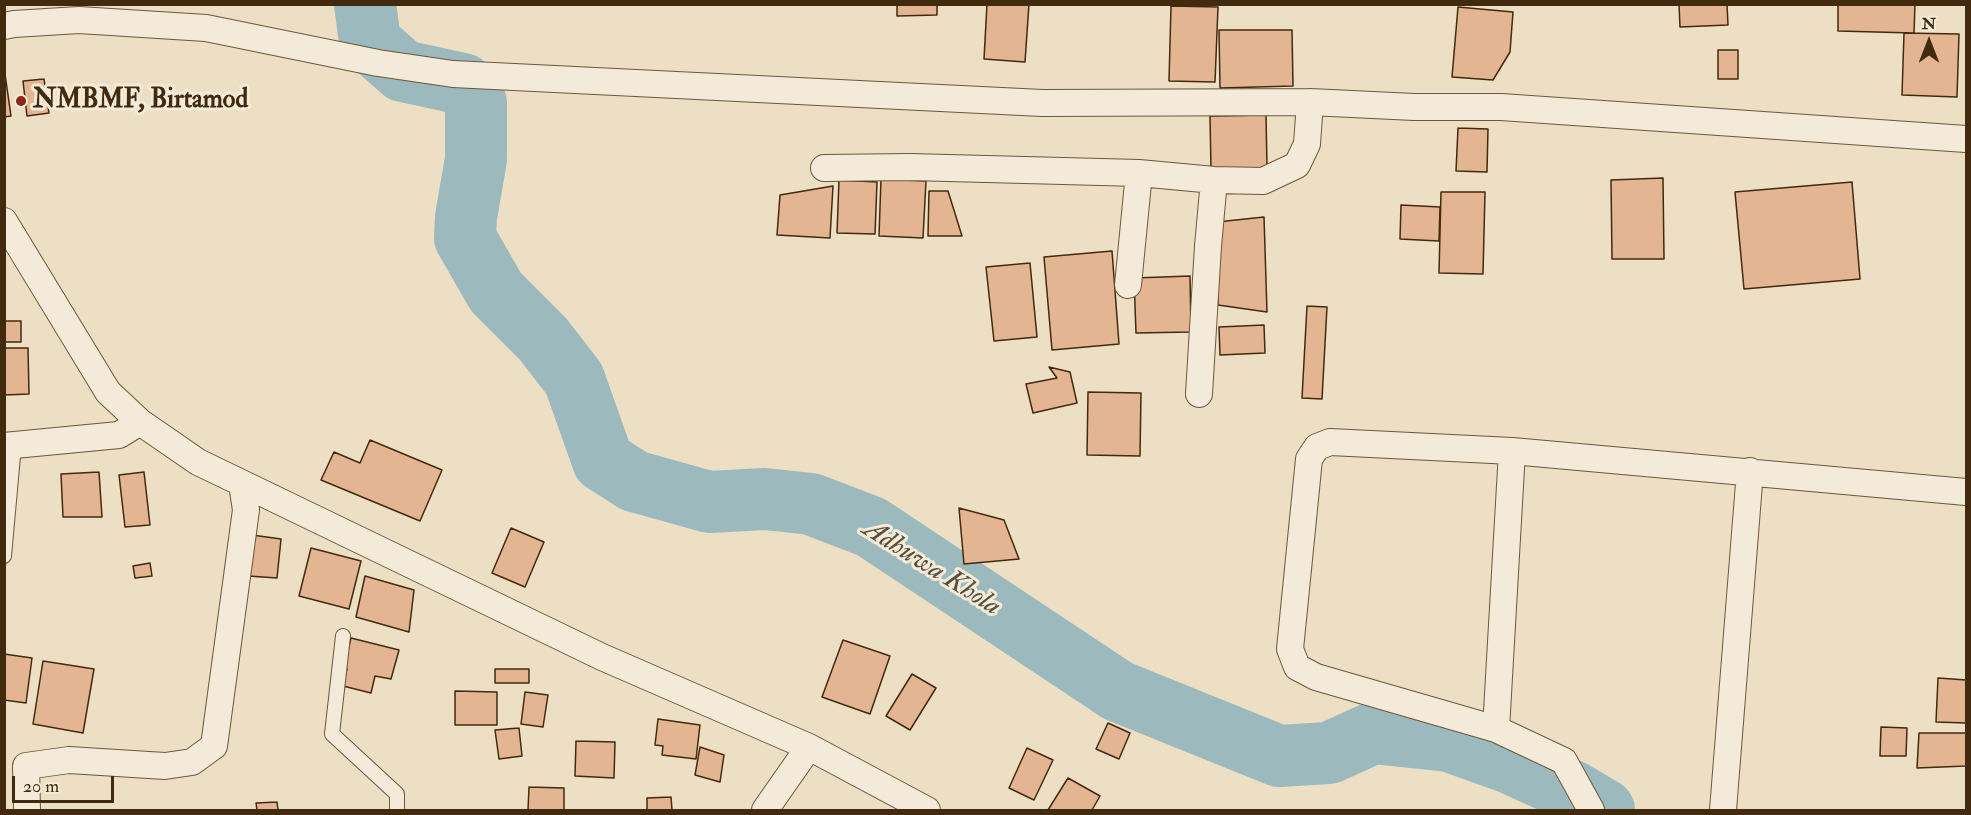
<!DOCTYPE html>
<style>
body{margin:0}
#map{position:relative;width:1971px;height:815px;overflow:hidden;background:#eddfc4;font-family:"IM FELL Double Pica",serif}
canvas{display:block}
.frame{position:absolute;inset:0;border:6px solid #412a0d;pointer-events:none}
.north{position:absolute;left:1899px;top:12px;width:60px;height:60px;-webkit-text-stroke:4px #f3ead9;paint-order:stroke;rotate:0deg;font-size:16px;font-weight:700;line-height:24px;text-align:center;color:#412a0d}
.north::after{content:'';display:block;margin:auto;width:21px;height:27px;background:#412a0d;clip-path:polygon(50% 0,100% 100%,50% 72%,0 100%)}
.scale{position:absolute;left:12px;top:776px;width:102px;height:27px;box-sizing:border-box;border:3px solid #412a0d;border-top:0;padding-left:8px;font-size:18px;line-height:21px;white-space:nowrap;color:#412a0d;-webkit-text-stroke:4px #f3ead9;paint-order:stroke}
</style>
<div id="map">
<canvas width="1971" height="815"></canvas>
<div class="frame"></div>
<div class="north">N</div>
<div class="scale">20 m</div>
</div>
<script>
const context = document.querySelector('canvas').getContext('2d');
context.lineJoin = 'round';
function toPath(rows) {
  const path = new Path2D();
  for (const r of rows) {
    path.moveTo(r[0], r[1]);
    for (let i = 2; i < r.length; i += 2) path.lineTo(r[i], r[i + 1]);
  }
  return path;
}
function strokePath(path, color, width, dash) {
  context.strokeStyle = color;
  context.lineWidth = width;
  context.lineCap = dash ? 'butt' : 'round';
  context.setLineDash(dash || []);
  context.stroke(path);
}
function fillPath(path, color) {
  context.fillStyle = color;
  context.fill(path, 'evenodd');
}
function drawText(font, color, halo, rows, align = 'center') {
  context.font = font + ' "IM FELL Double Pica",serif';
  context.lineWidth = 6;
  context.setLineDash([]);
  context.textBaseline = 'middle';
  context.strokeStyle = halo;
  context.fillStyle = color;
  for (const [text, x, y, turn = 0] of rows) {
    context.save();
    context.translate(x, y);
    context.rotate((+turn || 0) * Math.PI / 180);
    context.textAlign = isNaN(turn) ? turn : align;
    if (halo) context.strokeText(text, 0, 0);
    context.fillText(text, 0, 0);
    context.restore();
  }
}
const river = toPath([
 [365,4,370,42,403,71,463,84,476,103,476,159,466,217,465,238,496,292,543,339,574,379,603,461,634,481,709,502,765,499,811,504,871,527,1118,691,1279,756,1329,753,1373,733,1449,741,1508,762,1572,791,1604,810]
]);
const building = toPath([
 [897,4,937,4,937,15,897,16,897,4],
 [987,4,1029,4,1025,62,984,59,987,4],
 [1679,4,1727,4,1728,25,1680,27,1679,4],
 [1838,4,1915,4,1914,33,1838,31,1838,4],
 [1171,6,1218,7,1215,82,1169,81,1171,6],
 [1458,7,1513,12,1510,52,1493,80,1452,77,1458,7],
 [1219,30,1292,30,1293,86,1220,88,1219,30],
 [1904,33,1959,34,1957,97,1902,95,1904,33],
 [1718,50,1738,50,1738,79,1718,79,1718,50],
 [4,67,11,116,4,117,4,67],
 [44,79,49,113,27,116,23,81,44,79],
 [1266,115,1267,168,1211,170,1210,116,1266,115],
 [1458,128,1488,129,1487,172,1456,171,1458,128],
 [1663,178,1664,259,1612,259,1611,180,1663,178],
 [881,179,926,181,923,238,879,236,881,179],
 [839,180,877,182,875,234,837,233,839,180],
 [1852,182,1860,279,1744,289,1735,192,1852,182],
 [833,186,830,238,777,235,780,195,833,186],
 [929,191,948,191,962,236,928,236,929,191],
 [1441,192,1485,192,1483,274,1439,273,1441,192],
 [1401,205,1440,207,1439,241,1400,239,1401,205],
 [1264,217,1267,312,1218,305,1217,222,1264,217],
 [1112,251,1119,344,1052,350,1044,257,1112,251],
 [1030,263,1037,337,994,341,986,267,1030,263],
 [1190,276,1191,332,1136,333,1134,278,1190,276],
 [1307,306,1327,307,1322,399,1302,398,1307,306],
 [4,321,21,321,21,342,4,342,4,321],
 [1264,325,1265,353,1220,355,1219,327,1264,325],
 [4,348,28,348,29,394,4,395,4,348],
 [1049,367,1070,372,1077,403,1033,413,1026,384,1057,378,1049,367],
 [1088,392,1141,393,1140,456,1087,455,1088,392],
 [370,440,442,470,420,521,321,480,334,452,360,463,370,440],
 [99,472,102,517,63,517,61,474,99,472],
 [144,472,150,525,125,527,119,475,144,472],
 [959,508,1004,520,1019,559,964,564,959,508],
 [511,528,544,542,525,587,492,573,511,528],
 [252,535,281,539,277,578,248,576,252,535],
 [311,548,361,561,349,609,299,596,311,548],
 [150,563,152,576,135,578,133,566,150,563],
 [365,576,414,590,409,632,356,617,365,576],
 [351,638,399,650,391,679,375,676,371,693,343,686,347,669,344,668,351,638],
 [843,640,890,656,870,714,822,697,843,640],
 [4,654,32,658,26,703,4,700,4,654],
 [43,661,94,669,83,733,33,724,43,661],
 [495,669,529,669,529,683,495,683,495,669],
 [912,674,936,688,910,730,886,716,912,674],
 [1938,678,1966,680,1966,723,1936,722,1938,678],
 [455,691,497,692,497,725,455,725,455,691],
 [525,692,548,695,543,727,521,724,525,692],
 [658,719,700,725,696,759,662,755,663,746,655,745,658,719],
 [1108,723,1130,733,1119,759,1096,749,1108,723],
 [1881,727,1907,728,1906,756,1880,756,1881,727],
 [519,728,522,756,499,759,495,730,519,728],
 [1919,733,1966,733,1966,766,1917,768,1919,733],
 [576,741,615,742,614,778,575,776,576,741],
 [700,747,724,755,720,782,695,775,700,747],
 [1027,748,1053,760,1034,800,1009,788,1027,748],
 [1068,778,1100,796,1092,810,1048,810,1068,778],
 [529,787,564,788,564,810,528,810,529,787],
 [671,797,672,810,647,810,647,798,671,797],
 [277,802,278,810,257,810,256,803,277,802]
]);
const service = toPath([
 [4,556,14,445],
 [343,636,332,734,397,794,397,810]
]);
const minor = toPath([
 [4,26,14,24,79,20,206,28,378,63,453,74,1042,103,1310,102,1414,107,1501,107,1966,139],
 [824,168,910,167,1139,173,1214,180,1263,181,1297,165,1307,144,1310,102],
 [4,221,108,392,140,422,198,462,602,657,809,747,927,810],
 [1128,285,1139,173],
 [1199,394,1208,246,1214,180],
 [4,446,119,435,140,422],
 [1496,729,1512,451],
 [27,810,26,766,69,760,165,766,192,762,214,746,246,510,242,484],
 [765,810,809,747],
 [1591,810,1564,761,1496,729,1316,677,1297,667,1290,649,1309,459,1317,447,1330,442,1512,451,1966,492],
 [1723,810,1750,471]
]);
const markers = [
 [21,101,6,"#8f2418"]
];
const poiNames = [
 ["NMBMF, Birtamod",33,101]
];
const waterNames = [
 ["Adhuwa Khola",931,569,32]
];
strokePath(river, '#9cbabd', 62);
fillPath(building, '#e4b592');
strokePath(building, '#412a0d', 1.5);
strokePath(service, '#6c573b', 16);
strokePath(minor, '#6c573b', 28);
strokePath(service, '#f3ead9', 14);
strokePath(minor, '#f3ead9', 26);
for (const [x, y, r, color] of markers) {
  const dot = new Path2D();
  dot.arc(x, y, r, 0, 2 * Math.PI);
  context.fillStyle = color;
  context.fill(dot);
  strokePath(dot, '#f3ead9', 2);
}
drawText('bold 26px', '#412a0d', '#f3ead9', poiNames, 'left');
drawText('italic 27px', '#584e39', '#f3ead9', waterNames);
</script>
